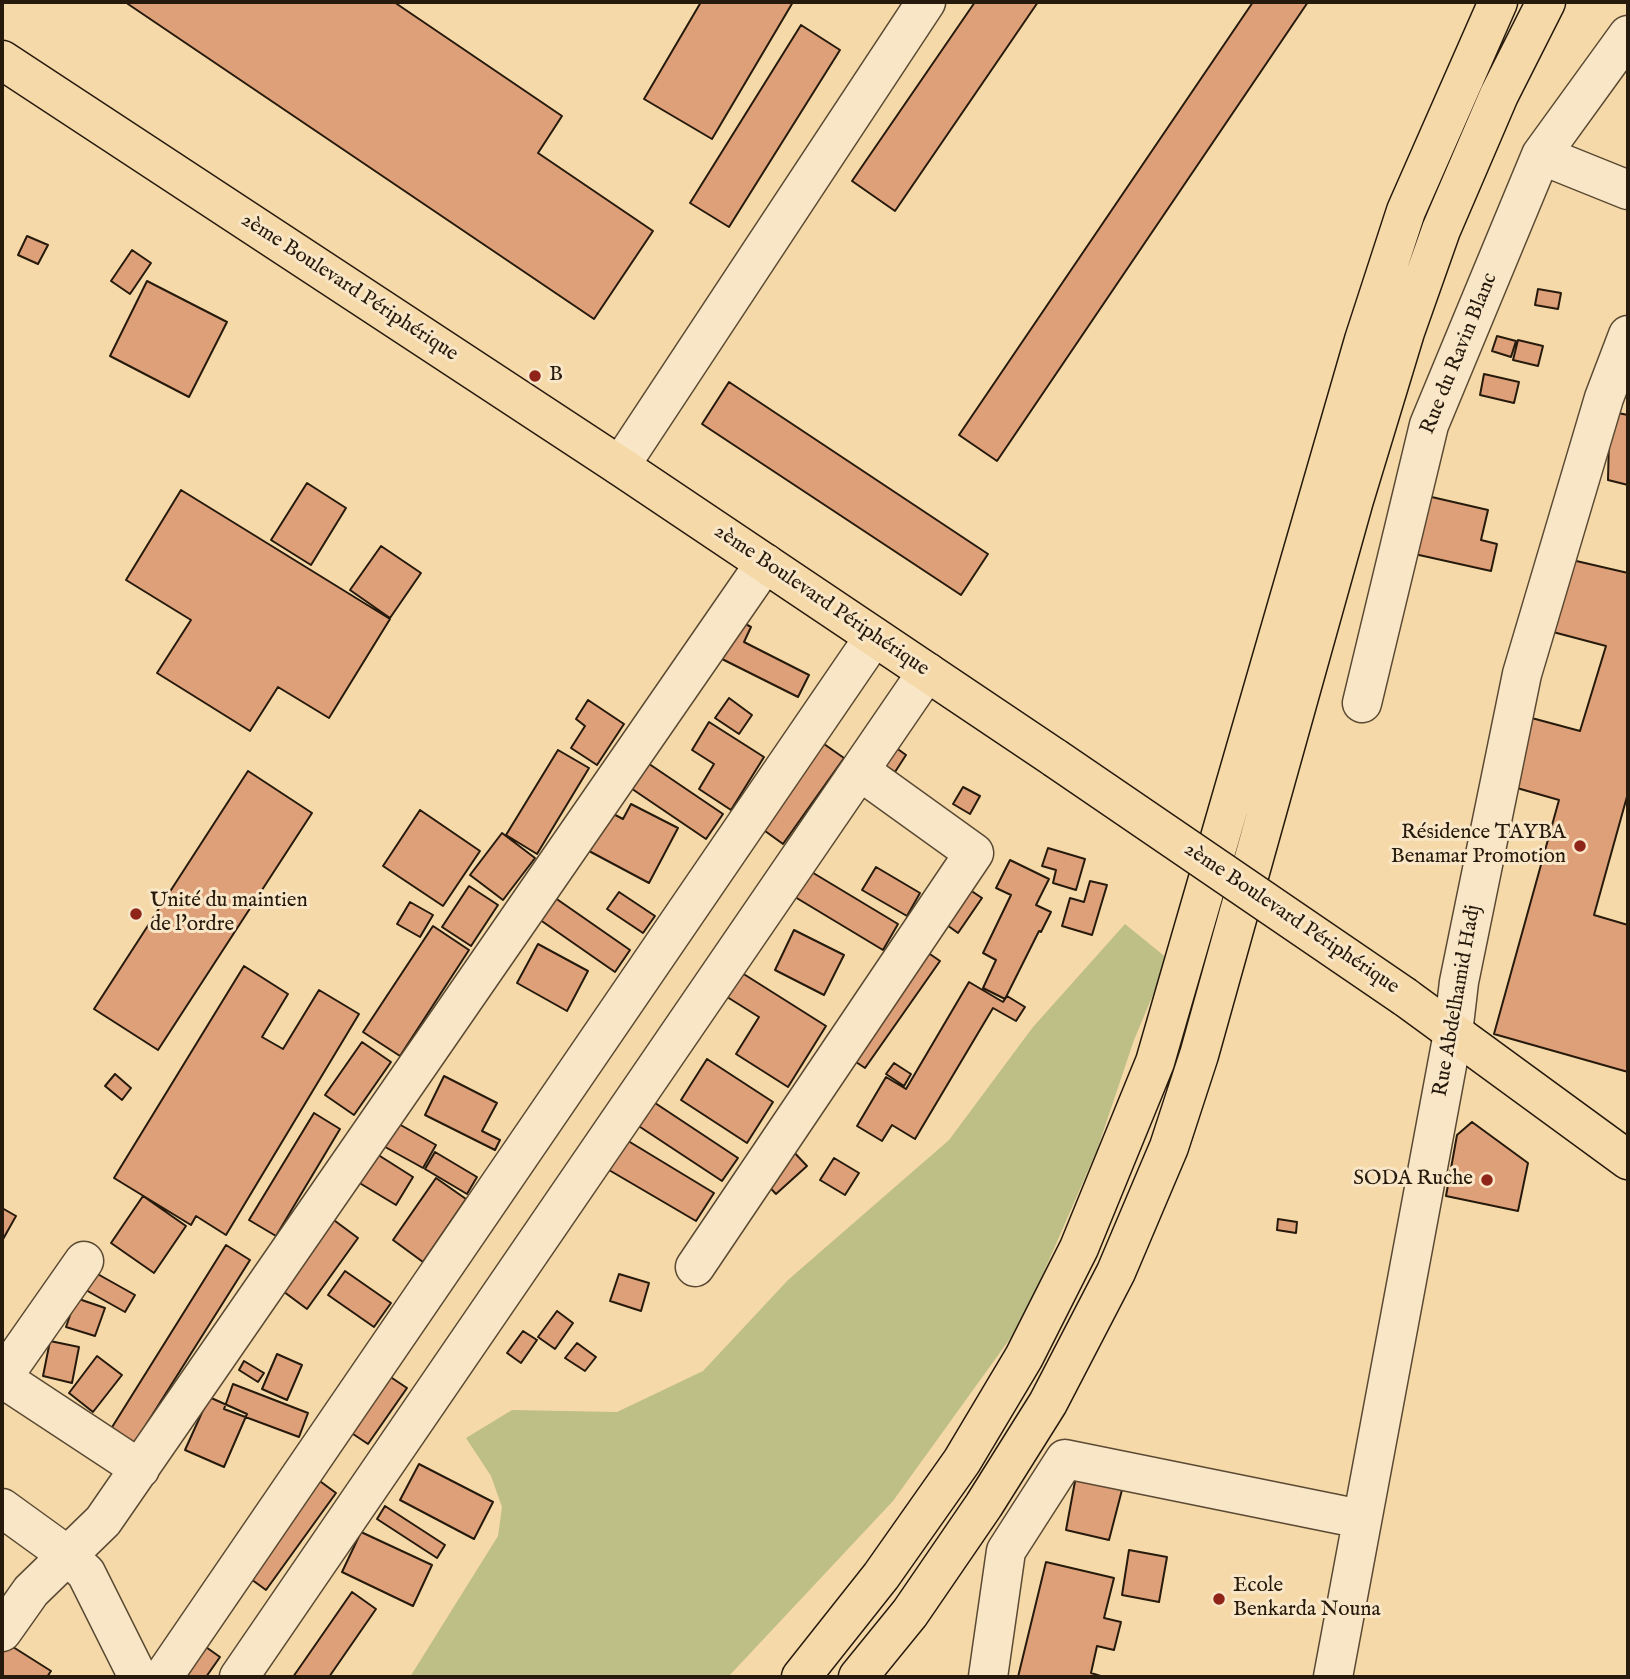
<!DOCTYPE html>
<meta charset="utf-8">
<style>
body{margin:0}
#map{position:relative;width:1630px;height:1679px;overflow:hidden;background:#f6d9a9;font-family:"IM FELL English",serif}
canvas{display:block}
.frame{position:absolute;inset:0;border:4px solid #261a0c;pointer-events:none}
</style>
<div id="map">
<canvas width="1630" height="1679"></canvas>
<div class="frame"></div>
</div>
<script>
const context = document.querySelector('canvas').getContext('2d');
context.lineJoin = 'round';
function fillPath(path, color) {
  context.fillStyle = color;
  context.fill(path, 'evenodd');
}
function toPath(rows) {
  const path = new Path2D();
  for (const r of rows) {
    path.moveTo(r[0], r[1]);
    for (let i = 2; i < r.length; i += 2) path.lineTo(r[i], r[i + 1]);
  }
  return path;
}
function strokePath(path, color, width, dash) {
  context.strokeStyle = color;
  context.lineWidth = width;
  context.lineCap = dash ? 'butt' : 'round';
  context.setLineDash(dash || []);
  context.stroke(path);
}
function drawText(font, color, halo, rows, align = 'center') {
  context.font = font + ' "IM FELL English",serif';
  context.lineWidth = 6;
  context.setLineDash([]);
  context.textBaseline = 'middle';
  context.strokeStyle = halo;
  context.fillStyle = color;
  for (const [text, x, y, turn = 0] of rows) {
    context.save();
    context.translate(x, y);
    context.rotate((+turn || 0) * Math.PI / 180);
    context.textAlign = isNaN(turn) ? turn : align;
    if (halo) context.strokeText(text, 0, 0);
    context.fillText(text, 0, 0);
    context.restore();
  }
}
const green = toPath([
 [1125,924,1168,959,1134,1040,1097,1150,1022,1322,893,1501,728,1677,410,1677,498,1536,502,1507,491,1476,466,1438,512,1410,617,1412,703,1371,788,1280,949,1140,1033,1027]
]);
const building = toPath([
 [125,2,394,2,562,116,538,153,653,231,594,319,125,2],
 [701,2,793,2,712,139,644,99,701,2],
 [975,2,1038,2,895,211,852,181,975,2],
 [1253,2,1308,2,997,461,959,435,1253,2],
 [801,25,840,50,729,227,690,203,801,25],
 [27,236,48,245,38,264,18,255,27,236],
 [132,250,151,263,130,294,111,281,132,250],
 [147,281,227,322,189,397,110,356,147,281],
 [1538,289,1561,293,1558,309,1535,305,1538,289],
 [1497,336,1516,341,1511,357,1492,351,1497,336],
 [1518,340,1543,346,1538,366,1513,360,1518,340],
 [1484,374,1519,382,1514,403,1480,395,1484,374],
 [729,382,988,554,961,595,702,424,729,382],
 [1618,413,1628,415,1628,485,1608,480,1609,438,1618,413],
 [307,483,346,508,311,565,271,540,307,483],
 [181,490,390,619,329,718,278,687,250,731,157,673,191,620,126,580,181,490],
 [1423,495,1488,510,1481,540,1497,544,1491,571,1410,553,1423,495],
 [381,546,421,573,390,618,350,590,381,546],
 [1572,560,1628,573,1628,793,1594,915,1628,925,1628,1072,1494,1034,1559,800,1510,786,1528,717,1580,731,1606,646,1553,632,1572,560],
 [729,615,751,627,744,642,809,675,798,697,710,653,729,615],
 [729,698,752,715,739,734,715,718,729,698],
 [588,700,624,724,597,765,571,748,585,726,576,719,588,700],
 [709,722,764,757,731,810,699,789,714,764,692,750,709,722],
 [814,737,844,758,783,844,754,823,814,737],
 [891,744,906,755,895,772,878,761,891,744],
 [558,750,589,768,537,854,506,835,558,750],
 [630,751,723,814,706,839,613,776,630,751],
 [248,771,312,813,158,1050,94,1009,248,771],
 [963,787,980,796,970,814,953,804,963,787],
 [594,804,623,819,631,804,678,828,649,883,574,843,594,804],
 [420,810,480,851,443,906,383,866,420,810],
 [502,833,535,858,503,900,470,875,502,833],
 [1048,848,1085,859,1076,890,1053,883,1056,870,1042,866,1048,848],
 [1010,860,1049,879,1036,905,1051,912,1041,932,1039,931,1005,999,983,988,996,960,983,953,1011,895,996,888,1010,860],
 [800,865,898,924,883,950,785,891,800,865],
 [876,867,920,893,907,916,862,890,876,867],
 [1090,881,1107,885,1092,935,1062,926,1070,898,1084,902,1090,881],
 [469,886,498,905,471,946,442,927,469,886],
 [538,886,630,950,615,972,523,908,538,886],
 [970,890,982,898,958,933,947,925,970,890],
 [619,892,655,916,643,933,607,909,619,892],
 [410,902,433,915,420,937,397,924,410,902],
 [433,926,469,950,400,1056,363,1032,433,926],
 [794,930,844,955,824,995,775,970,794,930],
 [914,943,940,961,865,1068,838,1050,914,943],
 [538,944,588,971,567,1011,517,983,538,944],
 [244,966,288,994,262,1037,283,1049,319,990,359,1014,226,1235,196,1216,191,1225,114,1178,244,966],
 [731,966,826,1026,788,1087,736,1054,759,1017,716,990,731,966],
 [969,982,1003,1002,1007,996,1025,1007,1016,1021,993,1008,915,1139,892,1125,882,1141,857,1126,886,1077,906,1089,969,982],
 [362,1042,391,1062,354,1115,325,1095,362,1042],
 [707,1059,773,1102,747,1143,681,1100,707,1059],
 [894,1063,911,1074,904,1086,886,1074,894,1063],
 [115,1074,131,1088,122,1100,105,1086,115,1074],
 [444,1076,497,1103,482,1131,500,1140,495,1150,425,1115,444,1076],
 [643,1095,738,1158,722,1181,628,1119,643,1095],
 [314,1113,340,1129,276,1236,249,1220,314,1113],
 [383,1115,436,1145,423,1168,369,1138,383,1115],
 [1472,1122,1528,1163,1518,1211,1446,1196,1457,1135,1472,1122],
 [615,1133,714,1193,696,1221,597,1163,615,1133],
 [361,1144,413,1177,396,1205,343,1173,361,1144],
 [789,1147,807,1166,776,1194,758,1175,789,1147],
 [435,1152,477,1177,467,1194,425,1169,435,1152],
 [834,1158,859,1173,845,1195,820,1180,834,1158],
 [436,1178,466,1199,423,1262,393,1240,436,1178],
 [143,1196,186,1226,154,1273,111,1243,143,1196],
 [2,1208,16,1216,2,1241,2,1208],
 [319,1209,358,1238,307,1309,268,1280,319,1209],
 [1278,1219,1297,1222,1296,1233,1277,1230,1278,1219],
 [226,1245,250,1260,132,1447,109,1432,226,1245],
 [345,1271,391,1303,374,1327,328,1295,345,1271],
 [94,1272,135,1295,125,1312,84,1289,94,1272],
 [619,1274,649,1283,641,1311,610,1301,619,1274],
 [76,1298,105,1308,95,1336,66,1327,76,1298],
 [557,1311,573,1323,555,1349,538,1337,557,1311],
 [523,1331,537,1340,521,1363,507,1353,523,1331],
 [50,1341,79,1347,72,1383,43,1376,50,1341],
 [577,1343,596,1357,585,1371,565,1358,577,1343],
 [277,1354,302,1365,287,1400,262,1389,277,1354],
 [97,1356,122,1375,93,1412,69,1393,97,1356],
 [244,1361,264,1373,258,1382,239,1370,244,1361],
 [383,1372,407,1388,368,1444,344,1428,383,1372],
 [233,1384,308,1413,299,1437,224,1409,233,1384],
 [209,1397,247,1414,224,1467,185,1450,209,1397],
 [419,1464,493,1502,474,1539,400,1500,419,1464],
 [313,1476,336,1493,266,1590,244,1574,313,1476],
 [1076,1476,1123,1486,1109,1540,1066,1530,1076,1476],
 [385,1506,445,1545,437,1558,377,1519,385,1506],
 [361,1532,432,1565,413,1606,342,1572,361,1532],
 [1129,1550,1167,1557,1159,1602,1122,1595,1129,1550],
 [1046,1562,1114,1578,1104,1618,1121,1622,1114,1650,1097,1646,1091,1673,1104,1677,1018,1677,1046,1562],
 [352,1592,376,1609,329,1677,293,1677,352,1592],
 [2,1640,51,1671,47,1677,2,1677,2,1640],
 [196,1640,220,1657,206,1677,170,1677,196,1640]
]);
const minor = toPath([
 [1541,155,1628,190],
 [620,466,926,2],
 [1362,703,1429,425,1541,155,1628,35],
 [695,1267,974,853,860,771],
 [2,1378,140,1469],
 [2,1378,84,1261],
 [2,1508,67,1555,86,1573,138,1677],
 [2,1632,31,1591,103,1521,765,563],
 [163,1677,874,637],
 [239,1677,927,672],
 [988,1677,1006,1551,1065,1459,1361,1519],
 [1333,1677,1453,1033,1459,982,1522,674,1604,398,1628,335]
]);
const major = toPath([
 [2,60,620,466,1055,758],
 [1405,997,1628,1160]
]);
const highway = toPath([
 [801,1677,881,1576,962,1461,1024,1357,1079,1248,1155,1062,1364,340,1406,211,1498,2],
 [858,1677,910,1613,984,1505,1048,1403,1116,1272,1169,1147,1199,1055,1354,500,1405,332,1441,230,1499,95,1546,2]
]);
const majorBridge = toPath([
 [1055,758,1405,997]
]);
const markers = [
 [535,376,7,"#8f2418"],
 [1580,846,7,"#8f2418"],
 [136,914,7,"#8f2418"],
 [1487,1180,7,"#8f2418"],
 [1219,1599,7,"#8f2418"]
];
const streetNames = [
 ["2ème Boulevard Périphérique",349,288,33],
 ["Rue du Ravin Blanc",1460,354,-68],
 ["2ème Boulevard Périphérique",821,601,34],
 ["2ème Boulevard Périphérique",1291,919,34],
 ["Rue Abdelhamid Hadj",1458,1001,-80]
];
const poiNames = [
 ["B",549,376],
 ["Résidence TAYBA",1566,834,"right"],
 ["Benamar Promotion",1566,858,"right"],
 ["Unité du maintien",150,902],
 ["de l'ordre",150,926],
 ["SODA Ruche",1473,1180,"right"],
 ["Ecole",1233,1587],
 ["Benkarda Nouna",1233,1611]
];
fillPath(green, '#bebf86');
fillPath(building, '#dea079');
strokePath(building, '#261a0c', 2);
strokePath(minor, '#5a4a33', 41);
strokePath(major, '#261a0c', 41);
strokePath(highway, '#261a0c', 41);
strokePath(minor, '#f9e6c7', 38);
strokePath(major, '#f6d9a9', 38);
strokePath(highway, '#f6d9a9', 38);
strokePath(majorBridge, '#261a0c', 41, []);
strokePath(majorBridge, '#f6d9a9', 38);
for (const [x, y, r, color] of markers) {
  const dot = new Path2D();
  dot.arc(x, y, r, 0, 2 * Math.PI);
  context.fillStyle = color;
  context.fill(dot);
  strokePath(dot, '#f9e6c7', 2.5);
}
drawText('21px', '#261a0c', '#f9e6c7', streetNames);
drawText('21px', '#261a0c', '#f9e6c7', poiNames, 'left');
</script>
